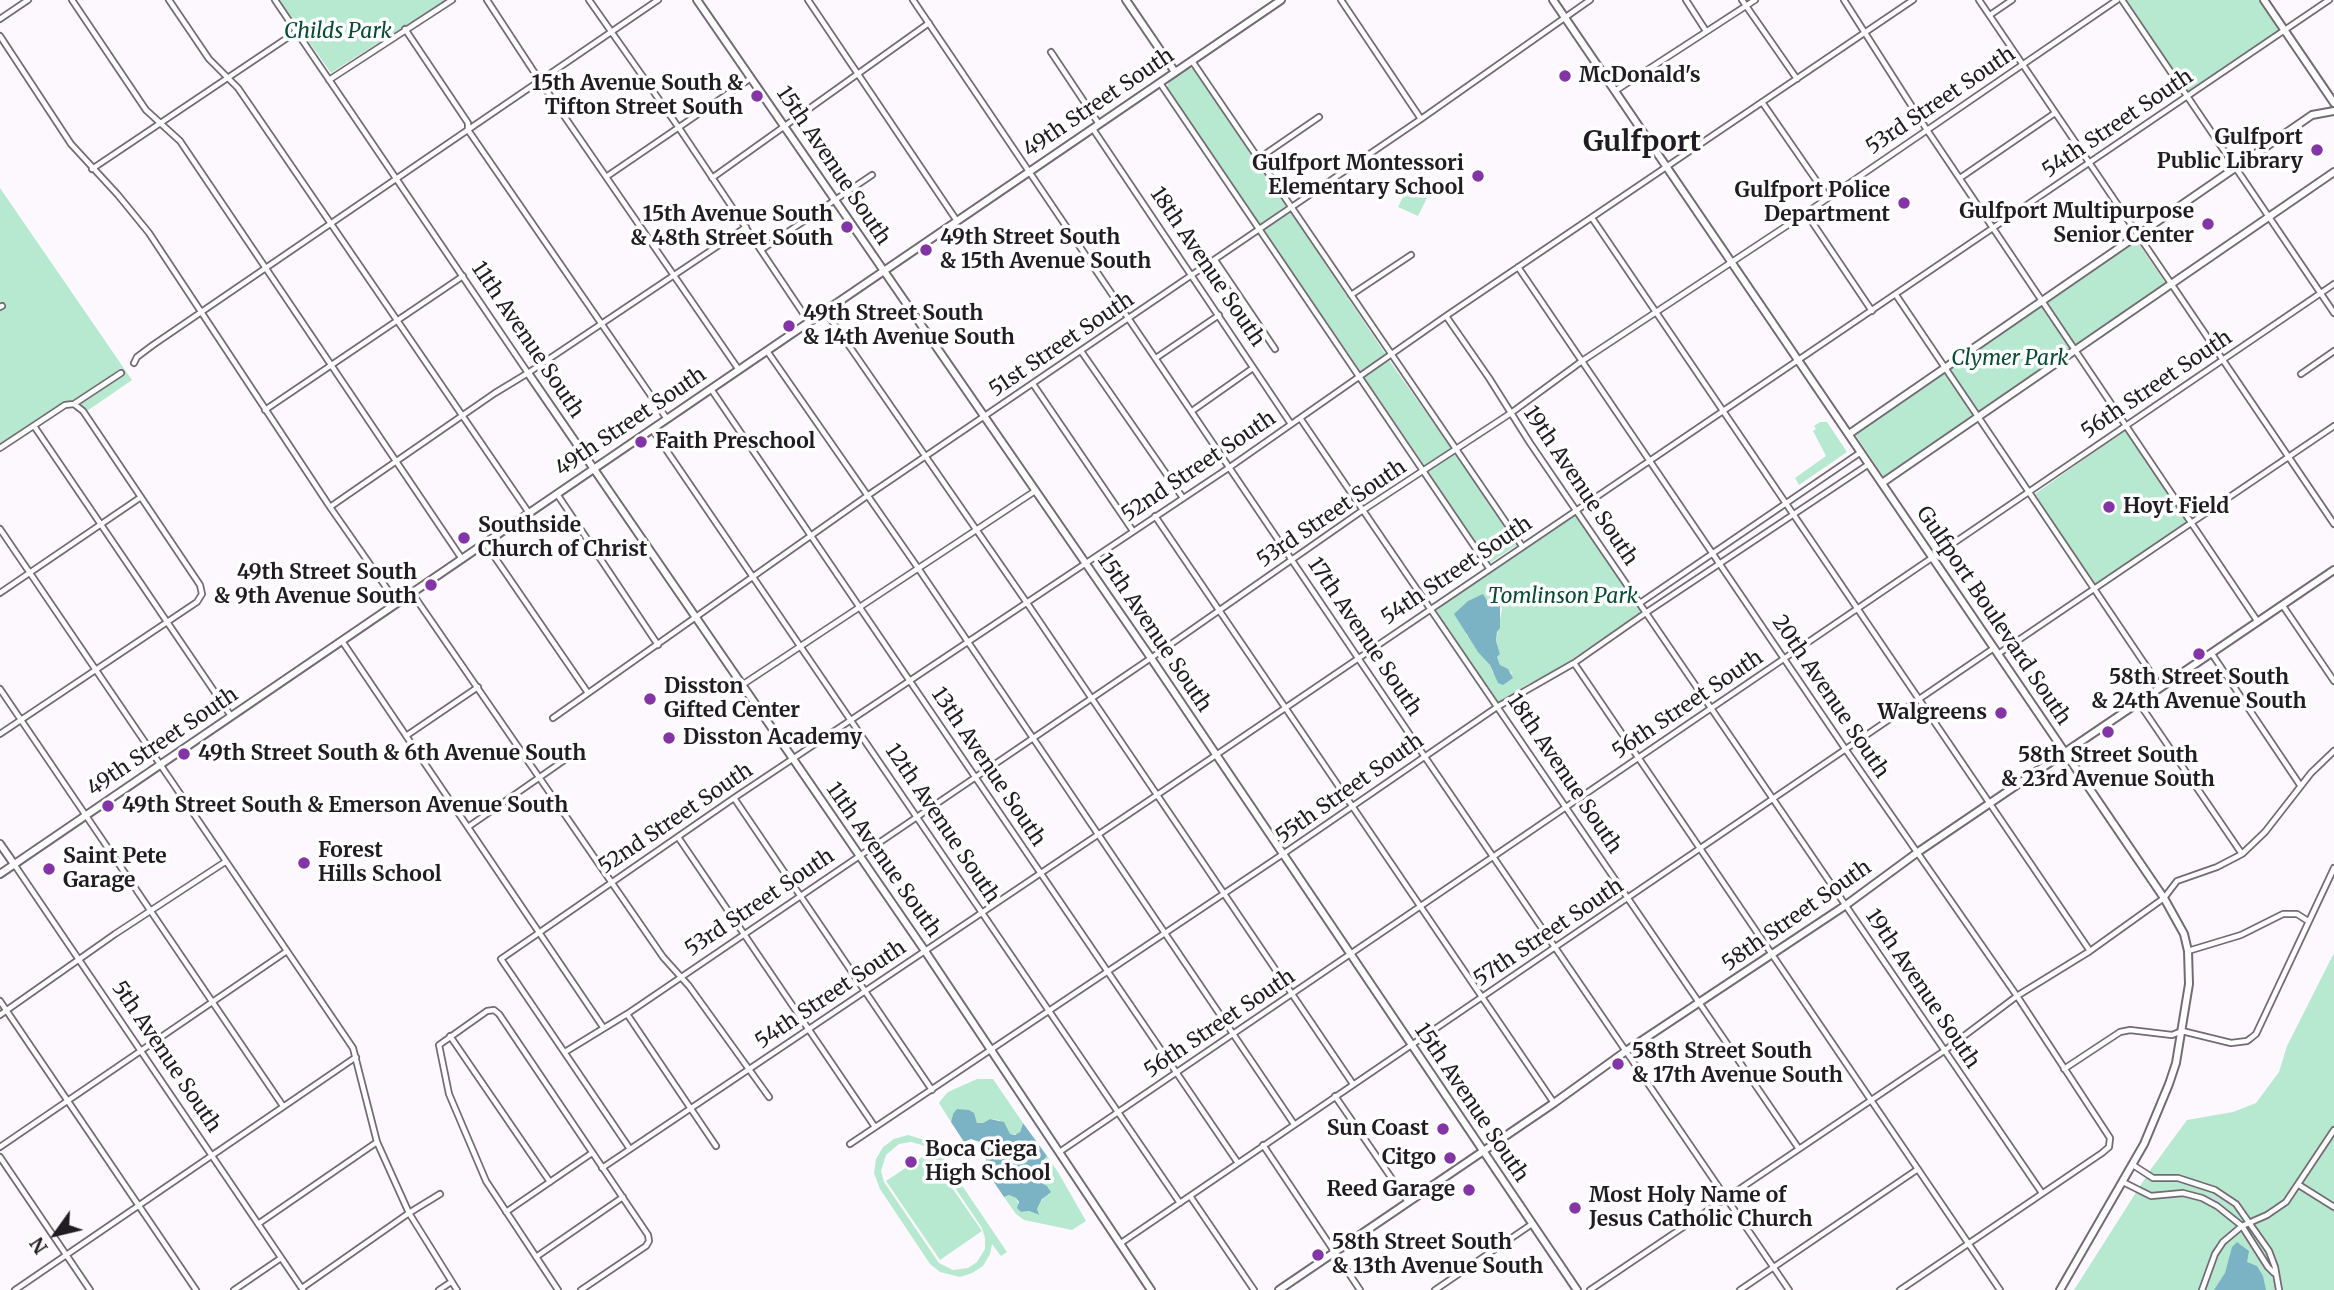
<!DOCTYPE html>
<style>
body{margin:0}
#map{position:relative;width:2334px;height:1290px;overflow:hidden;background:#fdf8fe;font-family:Merriweather,serif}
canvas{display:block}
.north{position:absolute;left:21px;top:1199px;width:70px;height:70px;-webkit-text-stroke:5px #fff;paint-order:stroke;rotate:236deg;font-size:19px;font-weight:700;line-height:28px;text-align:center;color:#201c21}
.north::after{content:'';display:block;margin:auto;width:24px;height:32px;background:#201c21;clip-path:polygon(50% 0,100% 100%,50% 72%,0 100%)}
</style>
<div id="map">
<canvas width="2334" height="1290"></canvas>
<div class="north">N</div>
</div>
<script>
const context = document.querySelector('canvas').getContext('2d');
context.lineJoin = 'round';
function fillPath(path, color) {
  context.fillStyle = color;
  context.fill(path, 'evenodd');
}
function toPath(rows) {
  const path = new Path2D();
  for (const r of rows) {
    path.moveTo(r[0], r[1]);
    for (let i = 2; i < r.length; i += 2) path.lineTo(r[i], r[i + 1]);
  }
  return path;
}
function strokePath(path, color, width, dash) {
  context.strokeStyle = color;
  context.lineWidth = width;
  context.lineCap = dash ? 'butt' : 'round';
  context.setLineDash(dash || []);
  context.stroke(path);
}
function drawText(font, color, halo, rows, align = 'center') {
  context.font = font + ' Merriweather,serif';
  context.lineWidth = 7;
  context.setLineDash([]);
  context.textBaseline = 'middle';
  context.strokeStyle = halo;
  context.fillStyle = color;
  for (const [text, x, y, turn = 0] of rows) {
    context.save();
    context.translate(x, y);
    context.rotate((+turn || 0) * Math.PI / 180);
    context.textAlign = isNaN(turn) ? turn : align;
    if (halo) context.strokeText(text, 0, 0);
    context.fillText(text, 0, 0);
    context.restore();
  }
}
const green = toPath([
 [279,0,445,0,331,73],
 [2126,0,2259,0,2280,30,2188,92],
 [1188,68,1193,69,1286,206,1260,224,1167,87,1170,80],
 [1410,182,1430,192,1418,216,1398,207],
 [0,188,132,380,87,411,79,404,125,373,121,368,75,400,64,402,0,444,0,311,6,306,3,301,0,303],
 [1290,211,1386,355,1361,372,1263,229],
 [2137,241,2166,284,1884,477,1855,434],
 [1389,360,1451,448,1425,466,1364,377],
 [1820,422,1827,422,1847,452,1799,485,1795,478,1826,456,1813,431,1816,429,1814,426],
 [2125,430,2188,523,2095,585,2035,494],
 [1454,453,1517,545,1490,563,1428,471],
 [1576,513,1642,612,1547,676,1528,684,1499,703,1435,610],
 [1483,594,1488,602,1494,603,1499,600,1502,609,1496,641,1500,654,1497,657,1500,665,1513,674,1493,673,1490,665,1466,634],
 [2334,953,2334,1290,2074,1290,2151,1169,2187,1120,2233,1112,2256,1103,2279,1072,2287,1046],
 [977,1079,993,1079,1023,1123,1019,1134,1010,1134,999,1120,990,1119,983,1123,977,1123,975,1118,953,1114,951,1122,939,1103,941,1100,948,1092],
 [908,1135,928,1141,938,1150,1007,1252,1001,1256,992,1244,990,1254,983,1266,972,1273,960,1277,940,1272,930,1264,880,1189,874,1173,876,1159,883,1147,894,1139],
 [911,1142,922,1145,931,1152,982,1228,985,1238,985,1249,977,1262,968,1268,953,1270,939,1263,884,1182,881,1171,886,1155,899,1144],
 [928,1153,982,1231,940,1260,886,1181],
 [1047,1156,1058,1172,1086,1221,1072,1230,1024,1220,1016,1214,1004,1197,1009,1195,1016,1198,1021,1212,1029,1211,1038,1215,1037,1209,1049,1188,1041,1183,1037,1170]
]);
const water = toPath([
 [1483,594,1488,602,1494,603,1503,596,1505,601,1500,605,1500,628,1497,632,1496,641,1500,654,1497,657,1500,665,1508,669,1513,678,1503,685,1498,683,1490,665,1478,652,1454,614,1468,601],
 [957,1109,969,1110,974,1113,977,1123,983,1123,990,1119,1004,1122,1010,1134,1015,1135,1020,1132,1023,1123,1047,1156,1038,1167,1037,1175,1041,1183,1047,1186,1051,1192,1042,1199,1037,1209,1039,1215,1029,1211,1021,1212,1017,1208,1019,1202,1016,1198,1009,1195,1004,1197,983,1166,986,1162,985,1147,991,1148,993,1146,993,1138,983,1143,971,1139,964,1142,951,1122,953,1114],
 [2237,1242,2249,1251,2247,1262,2257,1266,2263,1276,2266,1290,2214,1290,2225,1273,2232,1247]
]);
const minorTunnel = toPath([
 [2211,1199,2219,1203]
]);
const minor = toPath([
 [72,0,146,110,180,141,462,559],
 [169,0,209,59,238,88,529,513],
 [275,0,528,373],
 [487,0,540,81,739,370],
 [589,0,679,128,809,322],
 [808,0,957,221],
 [913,0,1425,757,1789,1290],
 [1341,0,1421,119],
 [1686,0,1706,31],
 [1742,0,1797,79],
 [1844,0,1927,130,2258,622],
 [1979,0,2334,524],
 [2122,0,2334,313],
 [1990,15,2012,0],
 [0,19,28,0],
 [405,29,468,123,468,130,667,419],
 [0,36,71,144,118,195,149,233,330,507,397,603],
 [1051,52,1099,124],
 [1192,61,1522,546],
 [329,80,452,0],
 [1160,83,1489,568],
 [1615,91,1755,0],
 [1762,102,1827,196],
 [1093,129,1291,424],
 [1258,159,1319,117],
 [92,169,296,32],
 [606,177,751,78],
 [712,178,929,23],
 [1960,178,2055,113],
 [1806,213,1872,311],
 [1592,218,2090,951],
 [761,250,872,175],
 [1215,260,1275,349],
 [1518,267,1846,750,2017,996,2110,1138,2109,1147,2102,1153,1900,1290],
 [1351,295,1411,255],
 [1896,295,2161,688],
 [0,307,2,306],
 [825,311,1027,603,1353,1084],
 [1446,316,1489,378,1530,443,2042,1193],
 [767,351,918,568,1294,1124],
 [1081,351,1183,498],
 [1156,358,1219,315],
 [134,363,137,357,153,345,658,0],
 [2301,374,2334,351],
 [1033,384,1133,531],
 [711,389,1238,1163],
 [265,410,463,276],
 [1192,411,1253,368],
 [1300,418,1799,1149],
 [34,426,231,716],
 [652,429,1180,1203],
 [0,448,65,405,74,404,121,373],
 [557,494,658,645],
 [330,507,495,393,528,373,746,227],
 [1155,516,1554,1103],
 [0,529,353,1048,377,1142,409,1213,457,1290],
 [485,543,588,693],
 [0,593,141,497],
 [412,593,663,957,689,986,769,1097],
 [1640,603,1861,452],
 [2283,606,2334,681],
 [342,641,603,1027],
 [1998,654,2334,426],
 [2212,654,2300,785],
 [1574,663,2000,1290],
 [742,685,1035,491],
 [0,689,283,1106],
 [2139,703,2242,854],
 [553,718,867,496,1421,119,1590,0],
 [0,734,197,602,202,594,200,585,83,411,74,404],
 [406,736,478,687],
 [734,798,932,1090],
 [468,827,576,752],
 [678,837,875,1127],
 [14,864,303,1290],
 [2188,951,2241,935,2283,914,2297,914,2308,921],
 [0,1001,196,1290],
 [627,1014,716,1146],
 [0,1015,115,934,225,862],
 [450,1036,550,1182],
 [565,1052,627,1014,1151,658,1363,510,1511,413,1582,361,1806,213,2117,0],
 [2064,1069,2120,1032,2130,1030,2172,1035,2182,1031,2231,1043,2247,1041,2251,1038,2256,1034,2334,868],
 [1335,1096,1408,1202],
 [850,1144,1283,854,1497,707,1574,663,1647,612,1869,464],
 [1263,1145,1360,1290],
 [0,1147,287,951],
 [630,1149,501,959,734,798,1230,467,1446,316,1913,0],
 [1061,1151,2334,284],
 [0,1157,90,1290],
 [2133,1165,2153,1178,2178,1178,2215,1190,2236,1204,2269,1251,2275,1267,2279,1290],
 [602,1168,1157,795,2329,0],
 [2123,1182,2151,1196,2183,1193,2202,1198,2217,1206,2242,1226,2268,1267,2274,1273],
 [2299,1185,2334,1207],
 [1190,1196,1254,1290],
 [506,1212,592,1153],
 [258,1224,377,1142],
 [1121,1243,1994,648],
 [536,1257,623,1197],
 [302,1288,409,1213,440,1194],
 [15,1290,356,1057],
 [234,1290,281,1258],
 [439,1290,451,1282],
 [558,1290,486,1181,449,1094,439,1045,487,1011,494,1010,499,1014,648,1235,649,1241,646,1246,581,1290],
 [1435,1290,1532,1224],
 [1590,1290,1944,1051,2017,996,2090,951,2164,898,2177,881,2217,867,2242,854,2265,832,2311,773,2334,751],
 [1740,1290,1918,1169],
 [2202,1290,2215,1254,2223,1242,2242,1226,2267,1215,2286,1202,2334,1130]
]);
const tertiary = toPath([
 [697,0,1151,658,1577,1290],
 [1126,0,1175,72],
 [2264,0,2334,103],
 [528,373,925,951,1151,1290],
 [1849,434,2312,115,2334,111],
 [1882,483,2334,172],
 [0,844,14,864],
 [1279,1290,1554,1103,1626,1051,1846,905,1918,852,2334,570]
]);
const secondary = toPath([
 [1553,0,2164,898,2184,934,2188,951,2189,984,2176,1063,2169,1084,2144,1144,2060,1290],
 [0,874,1281,0]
]);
const markers = [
 [1565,76,7,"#8335a5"],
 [757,96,7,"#8335a5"],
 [2317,150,7,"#8335a5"],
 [1478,176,7,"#8335a5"],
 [1904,203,7,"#8335a5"],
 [2208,224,7,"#8335a5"],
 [847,227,7,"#8335a5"],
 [926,250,7,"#8335a5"],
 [789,326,7,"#8335a5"],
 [641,442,7,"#8335a5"],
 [2109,507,7,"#8335a5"],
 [464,538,7,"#8335a5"],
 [431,585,7,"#8335a5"],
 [2199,654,7,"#8335a5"],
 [650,699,7,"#8335a5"],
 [2001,713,7,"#8335a5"],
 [2108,732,7,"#8335a5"],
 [669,738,7,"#8335a5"],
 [184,754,7,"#8335a5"],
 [108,806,7,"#8335a5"],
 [304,863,7,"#8335a5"],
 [49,869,7,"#8335a5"],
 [1618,1064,7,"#8335a5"],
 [1443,1129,7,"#8335a5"],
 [1450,1158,7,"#8335a5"],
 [911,1162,7,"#8335a5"],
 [1469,1190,7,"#8335a5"],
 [1575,1208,7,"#8335a5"],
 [1318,1255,7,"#8335a5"]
];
const parkNames = [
 ["Childs Park",338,32],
 ["Clymer Park",2010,359],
 ["Tomlinson Park",1563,597]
];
const poiNames = [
 ["McDonald's",1579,76],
 ["15th Avenue South &",743,84,"right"],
 ["Tifton Street South",743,108,"right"],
 ["Gulfport",2303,138,"right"],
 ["Public Library",2303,162,"right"],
 ["Gulfport Montessori",1464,164,"right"],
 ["Elementary School",1464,188,"right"],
 ["Gulfport Police",1890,191,"right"],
 ["Department",1890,215,"right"],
 ["Gulfport Multipurpose",2194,212,"right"],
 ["Senior Center",2194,236,"right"],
 ["15th Avenue South",833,215,"right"],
 ["& 48th Street South",833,239,"right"],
 ["49th Street South",940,238],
 ["& 15th Avenue South",940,262],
 ["49th Street South",803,314],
 ["& 14th Avenue South",803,338],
 ["Faith Preschool",655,442],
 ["Hoyt Field",2123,507],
 ["Southside",478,526],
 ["Church of Christ",478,550],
 ["49th Street South",417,573,"right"],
 ["& 9th Avenue South",417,597,"right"],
 ["58th Street South",2199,678,"center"],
 ["& 24th Avenue South",2199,702,"center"],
 ["Disston",664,687],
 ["Gifted Center",664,711],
 ["Walgreens",1987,713,"right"],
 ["Disston Academy",683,738],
 ["49th Street South & 6th Avenue South",198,754],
 ["58th Street South",2108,756,"center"],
 ["& 23rd Avenue South",2108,780,"center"],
 ["49th Street South & Emerson Avenue South",122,806],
 ["Forest",318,851],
 ["Hills School",318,875],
 ["Saint Pete",63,857],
 ["Garage",63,881],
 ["58th Street South",1632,1052],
 ["& 17th Avenue South",1632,1076],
 ["Sun Coast",1429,1129,"right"],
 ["Boca Ciega",925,1150],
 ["High School",925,1174],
 ["Citgo",1436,1158,"right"],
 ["Reed Garage",1455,1190,"right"],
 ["Most Holy Name of",1589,1196],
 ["Jesus Catholic Church",1589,1220],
 ["58th Street South",1332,1243],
 ["& 13th Avenue South",1332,1267]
];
const streetNames = [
 ["53rd Street South",1941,101,-34],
 ["49th Street South",1099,103,-34],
 ["54th Street South",2118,124,-34],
 ["15th Avenue South",833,166,56],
 ["18th Avenue South",1207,267,56],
 ["11th Avenue South",527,340,56],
 ["51st Street South",1062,345,-34],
 ["56th Street South",2157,385,-34],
 ["49th Street South",631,422,-34],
 ["52nd Street South",1199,467,-34],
 ["19th Avenue South",1580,486,56],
 ["53rd Street South",1332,514,-34],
 ["54th Street South",1457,571,-34],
 ["Gulfport Boulevard South",1993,616,56],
 ["15th Avenue South",1154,633,56],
 ["17th Avenue South",1364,637,56],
 ["20th Avenue South",1830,697,56],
 ["56th Street South",1688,705,-34],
 ["49th Street South",163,742,-34],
 ["13th Avenue South",988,767,56],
 ["18th Avenue South",1564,774,56],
 ["55th Street South",1350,789,-35],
 ["52nd Street South",676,819,-34],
 ["12th Avenue South",942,824,56],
 ["11th Avenue South",883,860,55],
 ["53rd Street South",760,903,-34],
 ["58th Street South",1797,916,-35],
 ["57th Street South",1549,933,-34],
 ["19th Avenue South",1922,989,56],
 ["54th Street South",831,995,-34],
 ["56th Street South",1220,1024,-34],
 ["5th Avenue South",166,1057,56],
 ["15th Avenue South",1471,1103,56]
];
const districtNames = [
 ["Gulfport",1642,143]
];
fillPath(green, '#b6e9cf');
fillPath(water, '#7bb3c5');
strokePath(minorTunnel, '#dcd7dd', 4.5, [4.5, 2]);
strokePath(minor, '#746a75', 8);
strokePath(tertiary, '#746a75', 10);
strokePath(secondary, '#746a75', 10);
strokePath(minor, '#fff', 4.5);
strokePath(tertiary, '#fff', 6);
strokePath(secondary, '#fff', 6);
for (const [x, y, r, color] of markers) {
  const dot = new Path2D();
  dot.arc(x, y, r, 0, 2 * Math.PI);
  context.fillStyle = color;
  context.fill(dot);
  strokePath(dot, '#fff', 2.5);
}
drawText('italic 21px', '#084b33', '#fff', parkNames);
drawText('bold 21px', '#201c21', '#fff', poiNames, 'left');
drawText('21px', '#201c21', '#fff', streetNames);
drawText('bold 28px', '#201c21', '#fff', districtNames);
</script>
